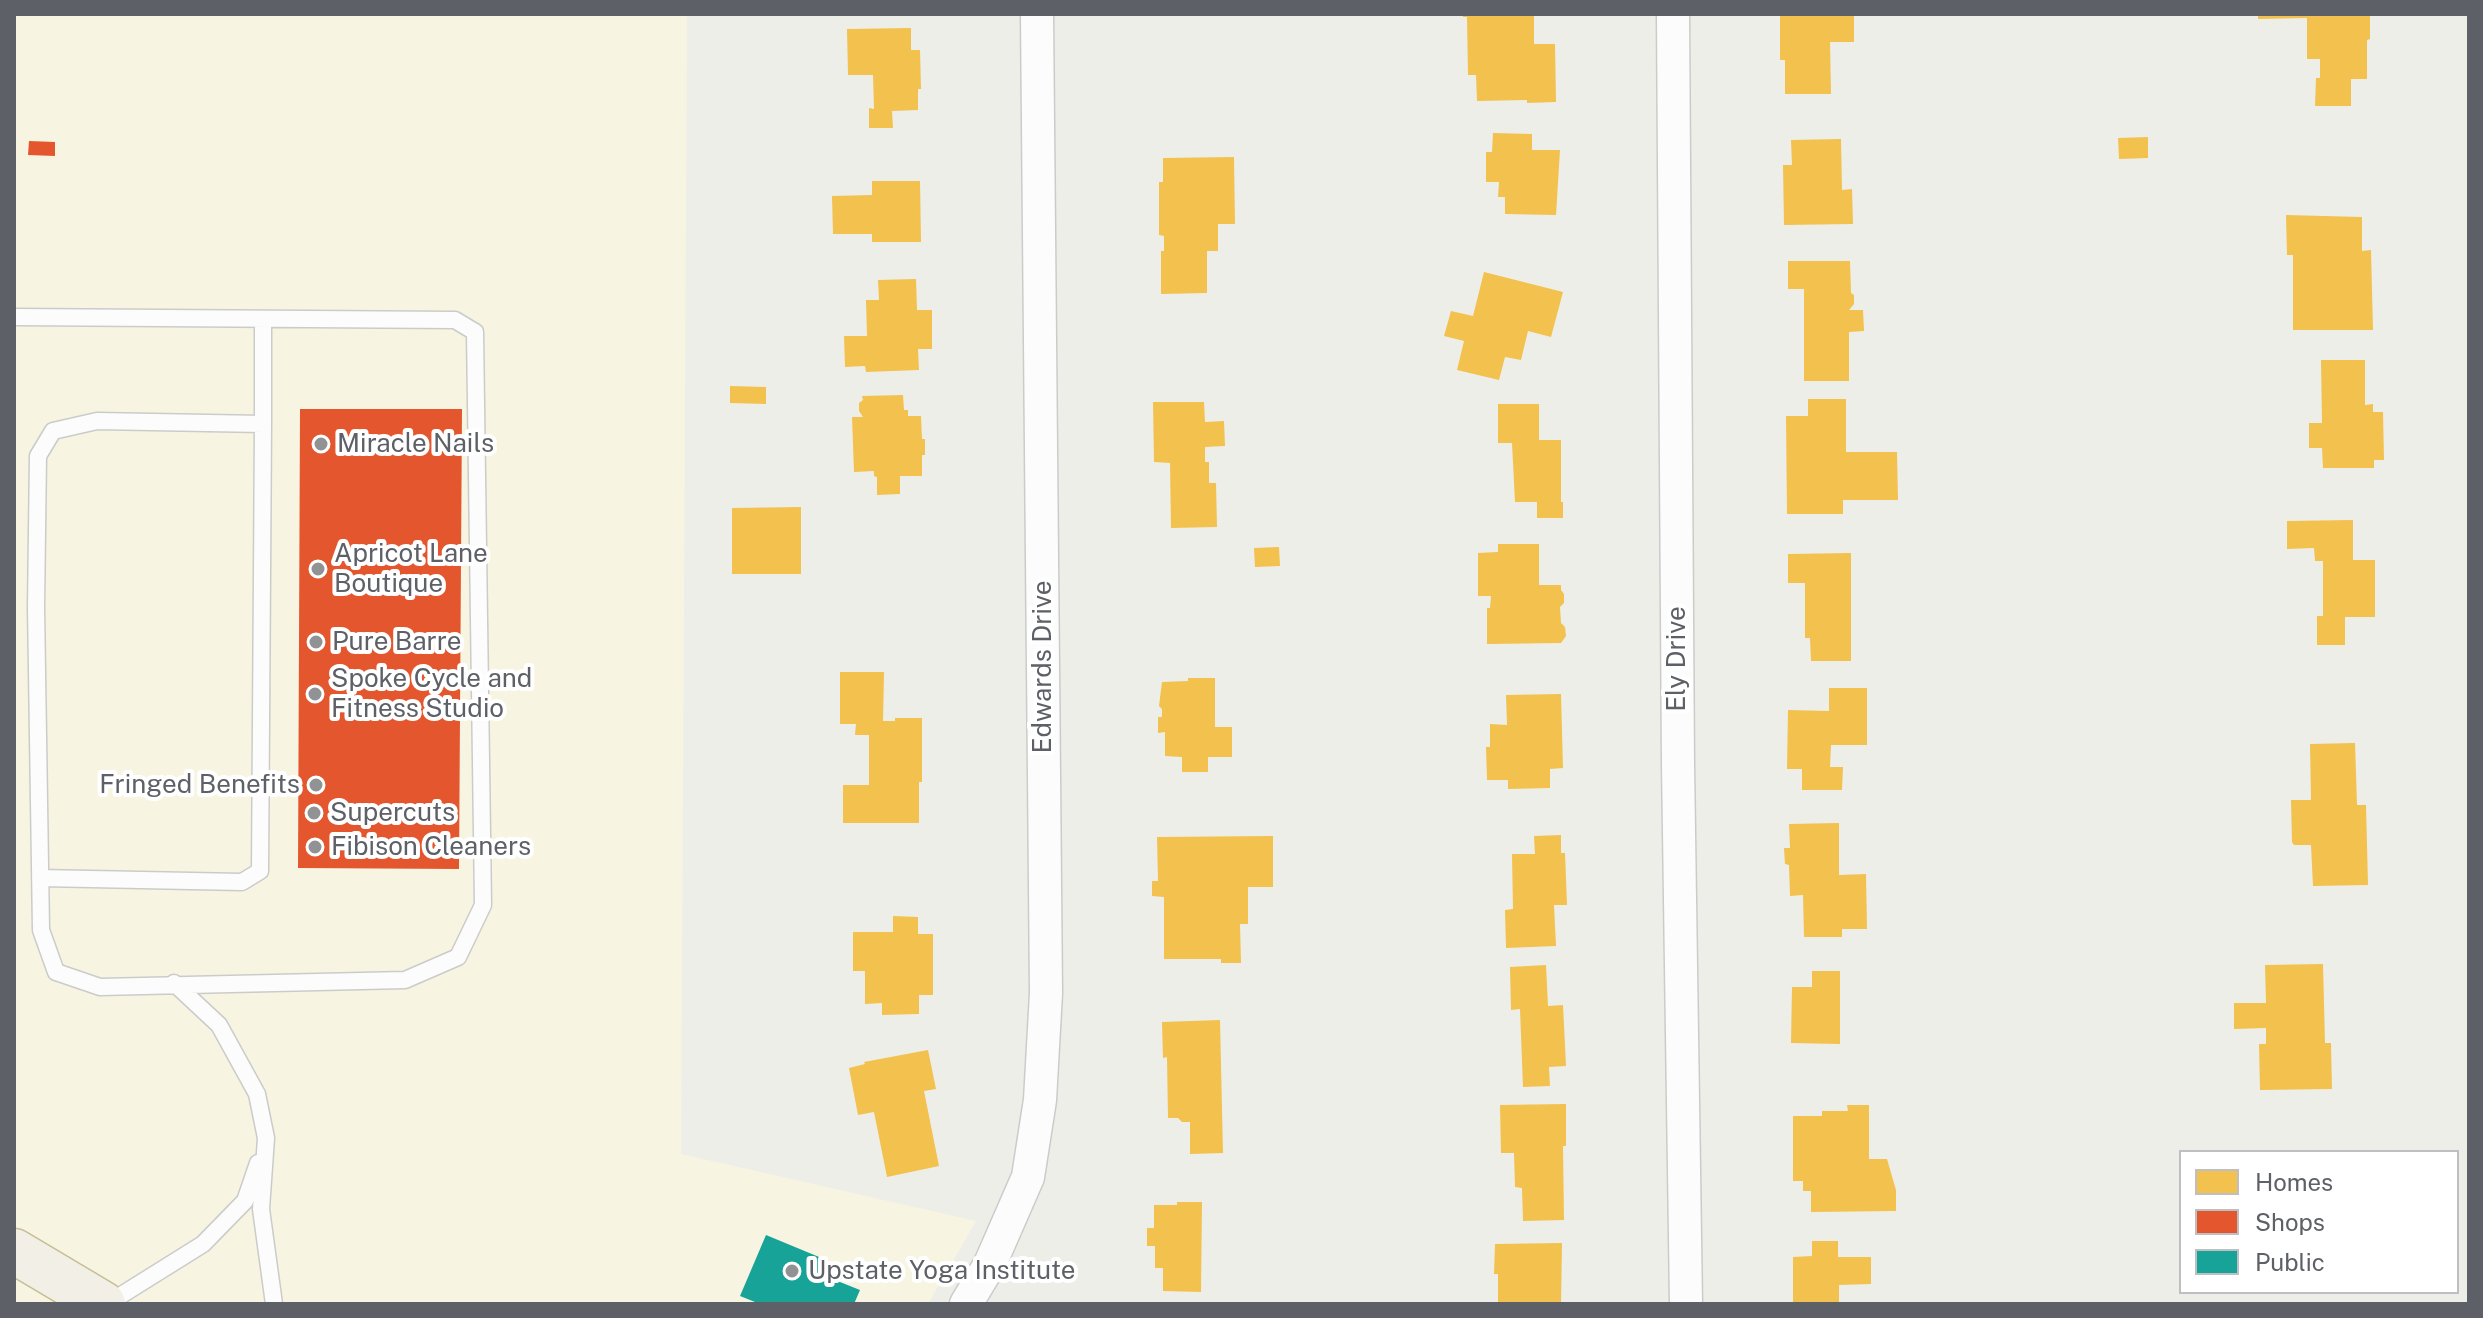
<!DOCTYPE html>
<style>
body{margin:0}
#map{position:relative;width:2483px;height:1318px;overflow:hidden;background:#eeeee8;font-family:"Public Sans",sans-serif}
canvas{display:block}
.frame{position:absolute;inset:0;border:16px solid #5d6067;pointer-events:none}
.legend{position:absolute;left:2179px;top:1150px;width:280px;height:144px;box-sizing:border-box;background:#fff;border:2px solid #bebfc2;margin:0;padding:10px 14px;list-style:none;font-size:24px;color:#5d6067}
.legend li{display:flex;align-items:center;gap:16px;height:40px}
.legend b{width:40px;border:2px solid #bebfc2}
</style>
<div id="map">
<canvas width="2483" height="1318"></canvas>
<div class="frame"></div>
<ul class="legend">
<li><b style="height:22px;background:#f2c14e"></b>Homes</li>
<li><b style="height:22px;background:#e4572e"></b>Shops</li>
<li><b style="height:22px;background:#17a398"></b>Public</li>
</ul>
</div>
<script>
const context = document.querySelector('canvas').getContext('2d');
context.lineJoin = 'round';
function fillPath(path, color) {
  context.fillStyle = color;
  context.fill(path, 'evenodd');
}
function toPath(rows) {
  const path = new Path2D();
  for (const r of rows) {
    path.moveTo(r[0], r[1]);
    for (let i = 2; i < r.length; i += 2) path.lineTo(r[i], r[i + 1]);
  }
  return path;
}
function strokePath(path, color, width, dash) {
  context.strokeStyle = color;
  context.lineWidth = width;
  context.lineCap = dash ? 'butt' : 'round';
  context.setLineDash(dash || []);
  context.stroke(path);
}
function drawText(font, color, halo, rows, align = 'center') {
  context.font = font + ' "Public Sans",sans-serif';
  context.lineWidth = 8;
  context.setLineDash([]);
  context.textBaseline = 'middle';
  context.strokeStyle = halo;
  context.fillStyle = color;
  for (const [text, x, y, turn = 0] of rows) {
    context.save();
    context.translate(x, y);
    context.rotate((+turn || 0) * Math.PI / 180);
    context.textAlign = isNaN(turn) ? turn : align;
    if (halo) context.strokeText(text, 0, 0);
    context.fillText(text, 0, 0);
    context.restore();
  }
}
const commercial = toPath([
 [14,14,687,14,681,1154,976,1221,928,1304,14,1304]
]);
const homes = toPath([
 [1463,14,1534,14,1534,44,1555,44,1556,102,1527,103,1527,100,1477,101,1476,75,1468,75,1467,17,1463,17],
 [1780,14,1854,14,1854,42,1830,42,1831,94,1785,94,1785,60,1780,60],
 [2258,14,2370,15,2370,39,2367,40,2367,79,2351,79,2351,106,2315,106,2316,78,2320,78,2320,59,2307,59,2307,18,2258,19],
 [911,28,911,50,920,50,921,89,918,89,918,110,892,111,893,128,869,128,869,108,874,109,873,75,848,75,847,29],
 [1493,133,1532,134,1532,150,1560,150,1556,215,1505,214,1505,197,1498,197,1499,182,1486,182,1486,152,1492,152],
 [2148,137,2148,158,2119,159,2118,138],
 [1841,139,1842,190,1852,189,1853,224,1784,225,1783,165,1792,165,1791,140],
 [1234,157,1235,224,1218,224,1218,251,1207,251,1207,293,1161,294,1161,251,1164,251,1164,236,1159,235,1159,182,1163,182,1163,158],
 [872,181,920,181,921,242,872,242,872,234,833,234,832,196,872,195],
 [2286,215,2362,217,2362,251,2371,250,2373,330,2293,330,2293,255,2287,255],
 [1788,261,1850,261,1851,293,1854,295,1854,304,1849,310,1863,310,1864,331,1849,332,1849,381,1804,381,1804,289,1788,289],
 [1484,272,1563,292,1551,337,1528,331,1521,360,1505,357,1499,380,1457,370,1464,341,1444,336,1451,311,1473,316],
 [916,279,917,310,932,310,932,349,918,349,919,370,866,372,865,366,845,367,844,336,867,336,866,300,879,300,878,280],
 [2321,360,2365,360,2365,405,2373,404,2373,412,2383,412,2384,460,2374,460,2374,468,2323,468,2322,448,2309,448,2309,423,2322,423],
 [730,386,766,387,766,404,730,403],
 [903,395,904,410,908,410,908,416,921,416,922,439,925,439,925,455,922,455,922,476,900,476,900,494,877,495,877,477,874,476,874,471,854,472,852,417,863,417,859,411,859,403,863,400,862,396],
 [1808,399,1846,399,1846,452,1897,452,1898,500,1843,500,1843,514,1787,514,1786,416,1808,416],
 [1153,402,1204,402,1205,422,1224,421,1225,446,1205,447,1205,462,1209,462,1209,483,1216,483,1217,527,1171,528,1170,463,1154,462],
 [1498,404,1539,404,1539,440,1561,440,1561,502,1563,502,1563,518,1537,518,1537,502,1515,502,1512,443,1498,443],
 [801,507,801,574,732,574,732,508],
 [2353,520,2353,560,2375,560,2375,617,2345,617,2345,645,2317,645,2317,616,2323,616,2323,561,2315,561,2314,548,2287,549,2287,521],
 [1498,544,1539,544,1539,585,1561,585,1561,590,1564,594,1564,603,1560,607,1561,623,1565,627,1566,636,1561,643,1487,644,1487,608,1490,608,1491,596,1478,596,1478,553,1498,552],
 [1279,547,1280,566,1255,567,1254,548],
 [1851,553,1851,661,1811,661,1810,638,1805,638,1805,583,1788,583,1788,554],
 [840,672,884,672,883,721,895,721,895,718,922,718,922,782,919,782,919,823,843,823,843,785,869,785,869,735,855,735,856,724,840,724],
 [1188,678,1215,678,1215,727,1232,727,1232,757,1208,757,1208,772,1182,772,1182,757,1165,756,1165,732,1158,733,1158,717,1162,717,1162,709,1159,706,1162,682,1188,681],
 [1829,688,1867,688,1867,745,1831,745,1830,767,1843,767,1842,790,1802,790,1802,769,1787,769,1788,710,1829,711],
 [1561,694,1563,768,1550,769,1550,788,1508,789,1508,780,1487,780,1486,747,1490,747,1490,724,1507,725,1506,695],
 [2355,743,2357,805,2366,805,2368,885,2313,886,2311,845,2294,845,2292,842,2291,800,2311,800,2310,744],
 [1839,823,1839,875,1866,874,1867,929,1842,929,1842,937,1804,937,1803,895,1790,896,1789,865,1785,864,1784,848,1790,848,1789,824],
 [1561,835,1561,853,1565,853,1567,905,1554,905,1556,946,1506,948,1505,910,1513,909,1512,854,1535,854,1534,836],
 [1273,836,1273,887,1248,887,1248,924,1240,924,1241,963,1221,963,1221,959,1164,959,1164,897,1152,896,1152,881,1158,881,1157,837],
 [893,916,918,917,918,934,933,934,933,995,919,995,919,1014,882,1015,882,1003,865,1004,865,971,853,971,853,932,893,932],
 [2323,964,2325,1043,2331,1043,2332,1089,2260,1090,2259,1044,2266,1044,2266,1028,2234,1029,2234,1003,2266,1003,2265,965],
 [1546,965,1548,1006,1563,1005,1566,1066,1549,1067,1550,1086,1523,1087,1520,1009,1511,1010,1510,967],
 [1812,971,1840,971,1840,1044,1791,1043,1792,987,1812,987],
 [1220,1020,1223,1153,1190,1154,1190,1122,1182,1122,1178,1118,1168,1118,1167,1057,1163,1058,1162,1022],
 [928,1050,936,1089,924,1091,939,1166,887,1177,874,1112,858,1115,849,1068,865,1064,864,1062],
 [1566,1104,1566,1146,1563,1146,1564,1220,1523,1221,1522,1188,1515,1187,1514,1153,1501,1153,1500,1105],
 [1847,1105,1869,1105,1869,1159,1887,1159,1896,1190,1896,1211,1811,1212,1811,1191,1803,1191,1803,1181,1793,1181,1793,1116,1822,1116,1822,1111,1848,1111],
 [1177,1202,1202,1202,1201,1292,1163,1291,1163,1268,1155,1268,1155,1246,1147,1246,1147,1228,1154,1228,1154,1205,1177,1205],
 [1812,1241,1838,1241,1838,1257,1871,1257,1871,1284,1839,1285,1839,1304,1793,1304,1793,1257,1812,1256],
 [1562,1243,1561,1304,1498,1304,1498,1274,1494,1274,1495,1244]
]);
const shops = toPath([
 [29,141,55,142,55,156,28,155],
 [300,409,462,409,459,869,298,868]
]);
const public = toPath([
 [766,1235,836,1264,830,1278,860,1290,854,1304,760,1304,740,1296]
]);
const service = toPath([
 [14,317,455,320,475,332,483,905,458,957,405,980,100,987,56,972,41,930,36,607,38,456,53,431,97,421,263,424,263,319],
 [40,878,242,882,260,871,263,424],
 [174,983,219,1025,257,1094,266,1138,261,1209,274,1304],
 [107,1304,203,1244,245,1201,258,1163]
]);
const minor = toPath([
 [1673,14,1678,764,1686,1304],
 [966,1304,990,1264,1028,1177,1040,1100,1046,993,1037,14]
]);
const trunk = toPath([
 [14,1251,103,1304]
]);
const markers = [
 [321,444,8,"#909294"],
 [318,569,8,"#909294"],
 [316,642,8,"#909294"],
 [315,694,8,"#909294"],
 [316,785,8,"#909294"],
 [314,813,8,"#909294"],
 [315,847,8,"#909294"],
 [792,1271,8,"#909294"]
];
const poiNames = [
 ["Miracle Nails",337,444],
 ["Apricot Lane",334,554],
 ["Boutique",334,584],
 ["Pure Barre",332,642],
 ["Spoke Cycle and",331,679],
 ["Fitness Studio",331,709],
 ["Fringed Benefits",300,785,"right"],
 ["Supercuts",330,813],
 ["Fibison Cleaners",331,847],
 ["Upstate Yoga Institute",808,1271]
];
const streetNames = [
 ["Ely Drive",1677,659,-90],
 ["Edwards Drive",1043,667,-90]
];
fillPath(commercial, '#f7f5e1');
fillPath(homes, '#f2c14e');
fillPath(shops, '#e4572e');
fillPath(public, '#17a398');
strokePath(service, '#cbccca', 19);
strokePath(minor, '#cbccca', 35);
strokePath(trunk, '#c6bd94', 47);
strokePath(service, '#fcfcfc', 16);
strokePath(minor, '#fcfcfc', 32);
strokePath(trunk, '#f2f0e6', 44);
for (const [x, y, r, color] of markers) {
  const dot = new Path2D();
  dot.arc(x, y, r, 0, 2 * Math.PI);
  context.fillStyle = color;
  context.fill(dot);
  strokePath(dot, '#fff', 3);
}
drawText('26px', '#5d6067', '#fff', poiNames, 'left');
drawText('26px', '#5d6067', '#fff', streetNames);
</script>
